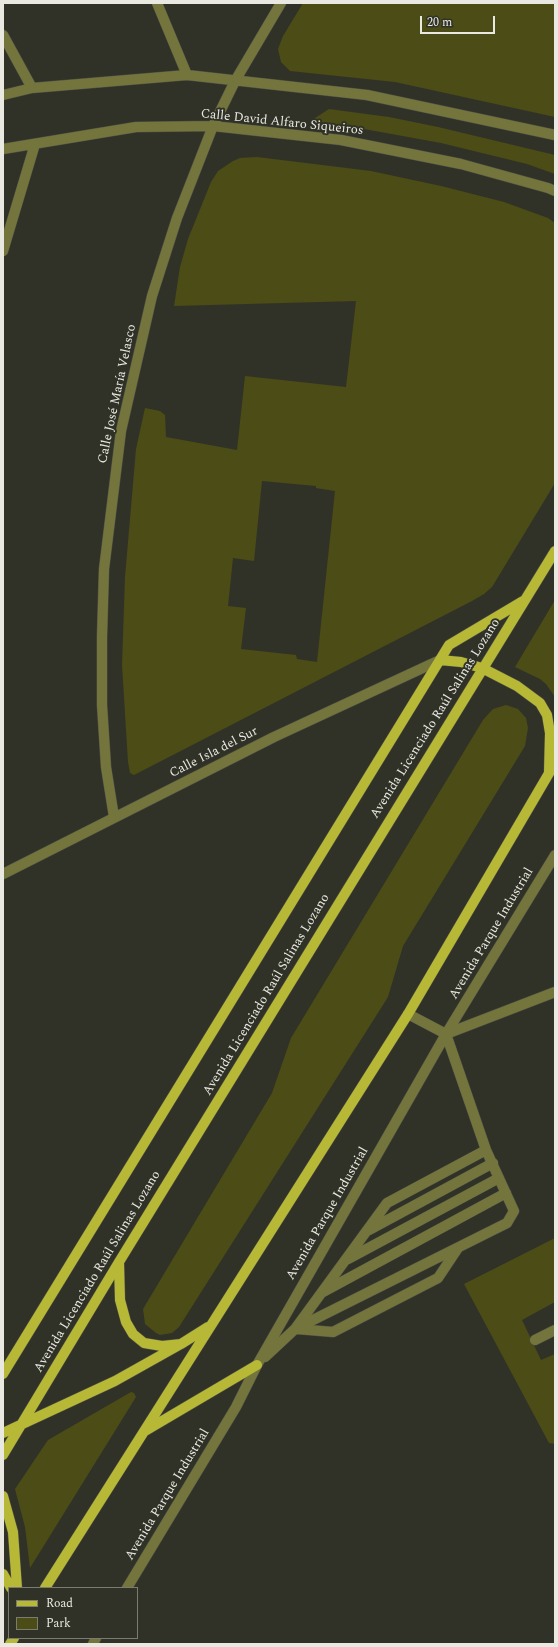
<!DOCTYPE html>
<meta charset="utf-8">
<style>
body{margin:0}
#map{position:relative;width:558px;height:1647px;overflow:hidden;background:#313227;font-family:Spectral,serif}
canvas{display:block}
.frame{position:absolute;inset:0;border:4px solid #e9e9e2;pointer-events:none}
.legend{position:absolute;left:8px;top:1587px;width:130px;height:52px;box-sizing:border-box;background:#313227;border:1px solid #7b7b72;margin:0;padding:5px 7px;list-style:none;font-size:12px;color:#e9e9e2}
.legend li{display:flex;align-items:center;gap:8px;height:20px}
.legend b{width:20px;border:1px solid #7b7b72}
.scale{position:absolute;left:420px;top:16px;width:75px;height:18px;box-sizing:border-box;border:2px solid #e9e9e2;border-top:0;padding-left:5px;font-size:12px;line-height:14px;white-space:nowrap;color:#e9e9e2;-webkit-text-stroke:3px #313227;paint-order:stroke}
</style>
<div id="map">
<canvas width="558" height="1647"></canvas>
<div class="frame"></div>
<ul class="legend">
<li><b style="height:5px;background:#b8b837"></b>Road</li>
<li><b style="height:11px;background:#4c4c16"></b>Park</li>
</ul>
<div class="scale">20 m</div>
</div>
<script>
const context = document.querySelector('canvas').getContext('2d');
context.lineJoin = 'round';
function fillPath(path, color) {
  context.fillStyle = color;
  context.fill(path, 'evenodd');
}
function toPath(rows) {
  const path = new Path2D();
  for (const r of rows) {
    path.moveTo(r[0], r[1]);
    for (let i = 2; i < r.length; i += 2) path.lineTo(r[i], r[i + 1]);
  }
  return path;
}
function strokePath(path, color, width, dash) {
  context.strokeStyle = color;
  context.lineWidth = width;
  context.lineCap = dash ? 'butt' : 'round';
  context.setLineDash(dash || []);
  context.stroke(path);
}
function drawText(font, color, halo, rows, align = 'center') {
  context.font = font + ' Spectral,serif';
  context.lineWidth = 4;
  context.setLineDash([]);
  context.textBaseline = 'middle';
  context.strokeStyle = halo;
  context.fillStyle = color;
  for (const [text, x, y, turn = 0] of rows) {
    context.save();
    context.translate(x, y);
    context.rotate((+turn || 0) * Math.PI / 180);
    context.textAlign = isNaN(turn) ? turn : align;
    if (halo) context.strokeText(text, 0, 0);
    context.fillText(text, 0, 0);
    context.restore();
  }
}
const green = toPath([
 [303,3,555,3,555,117,395,82,290,71,281,62,278,49,283,36],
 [329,109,389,117,438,127,555,155,555,174,527,164,441,143,342,125,316,123,315,118],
 [257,157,371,171,441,186,504,202,548,218,555,223,555,483,492,587,484,594,472,601,134,775,130,773,128,762,122,665,125,577,136,449,145,408,160,411,165,415,166,437,237,450,245,376,346,387,356,301,174,306,180,267,188,239,211,182,218,171,233,161,240,158],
 [262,481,316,486,316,488,335,491,317,662,297,659,296,655,241,649,246,608,228,606,233,558,254,561],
 [555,600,555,697,546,684,540,679,515,667],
 [506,705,518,709,526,718,528,728,525,746,403,946,388,997,179,1327,172,1333,160,1335,156,1333,145,1324,143,1309,272,1093,291,1038,483,720,493,709],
 [555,1238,555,1302,522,1320,541,1360,555,1354,555,1444,549,1443,464,1284],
 [131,1392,134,1393,136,1397,30,1568,25,1527,15,1489,48,1440]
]);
const minor = toPath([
 [157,3,187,75],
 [3,35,32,88],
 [3,95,32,88,187,75,367,95,555,135],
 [3,149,136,127,213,126,341,140,461,164,548,188,555,191],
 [3,251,35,144],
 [114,817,106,767,102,705,102,637,104,569,121,431,152,296,177,218,213,126,235,81,281,3],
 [3,874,274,737,440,660],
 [408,1014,446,1034,555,992],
 [369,1230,493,1163],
 [348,1259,499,1178],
 [323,1292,506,1193],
 [295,1329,507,1223,514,1211,486,1150,446,1034],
 [297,1329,333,1332,438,1278,458,1248],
 [535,1340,555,1330],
 [265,1357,295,1329,387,1203,486,1150],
 [127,1588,236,1407,257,1365,446,1034,555,855],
 [93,1644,96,1638]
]);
const major = toPath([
 [440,660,461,662,482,668,517,686,540,703,547,715,550,733,549,772],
 [119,1262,120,1300,126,1322,133,1334,144,1343,162,1346,181,1344,208,1327],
 [3,1374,449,645,523,601],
 [145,1431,257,1365],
 [3,1433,115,1381,181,1344],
 [3,1455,119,1262,555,551],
 [3,1496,13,1532,17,1588],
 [3,1574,11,1588],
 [45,1588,408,1014,555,763],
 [10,1644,14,1638]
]);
const streetNames = [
 ["Calle David Alfaro Siqueiros",282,123,6],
 ["Calle José María Velasco",118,394,-78],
 ["Avenida Licenciado Raúl Salinas Lozano",436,719,-58],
 ["Calle Isla del Sur",214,753,-27],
 ["Avenida Parque Industrial",492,934,-59],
 ["Avenida Licenciado Raúl Salinas Lozano",267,995,-59],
 ["Avenida Parque Industrial",328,1214,-60],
 ["Avenida Licenciado Raúl Salinas Lozano",98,1272,-59],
 ["Avenida Parque Industrial",168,1495,-59]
];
fillPath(green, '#4c4c16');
strokePath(minor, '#4e4f45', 11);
strokePath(major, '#4e4f45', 11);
strokePath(minor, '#74753d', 10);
strokePath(major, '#b8b837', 10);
drawText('13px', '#e9e9e2', '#313227', streetNames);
</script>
